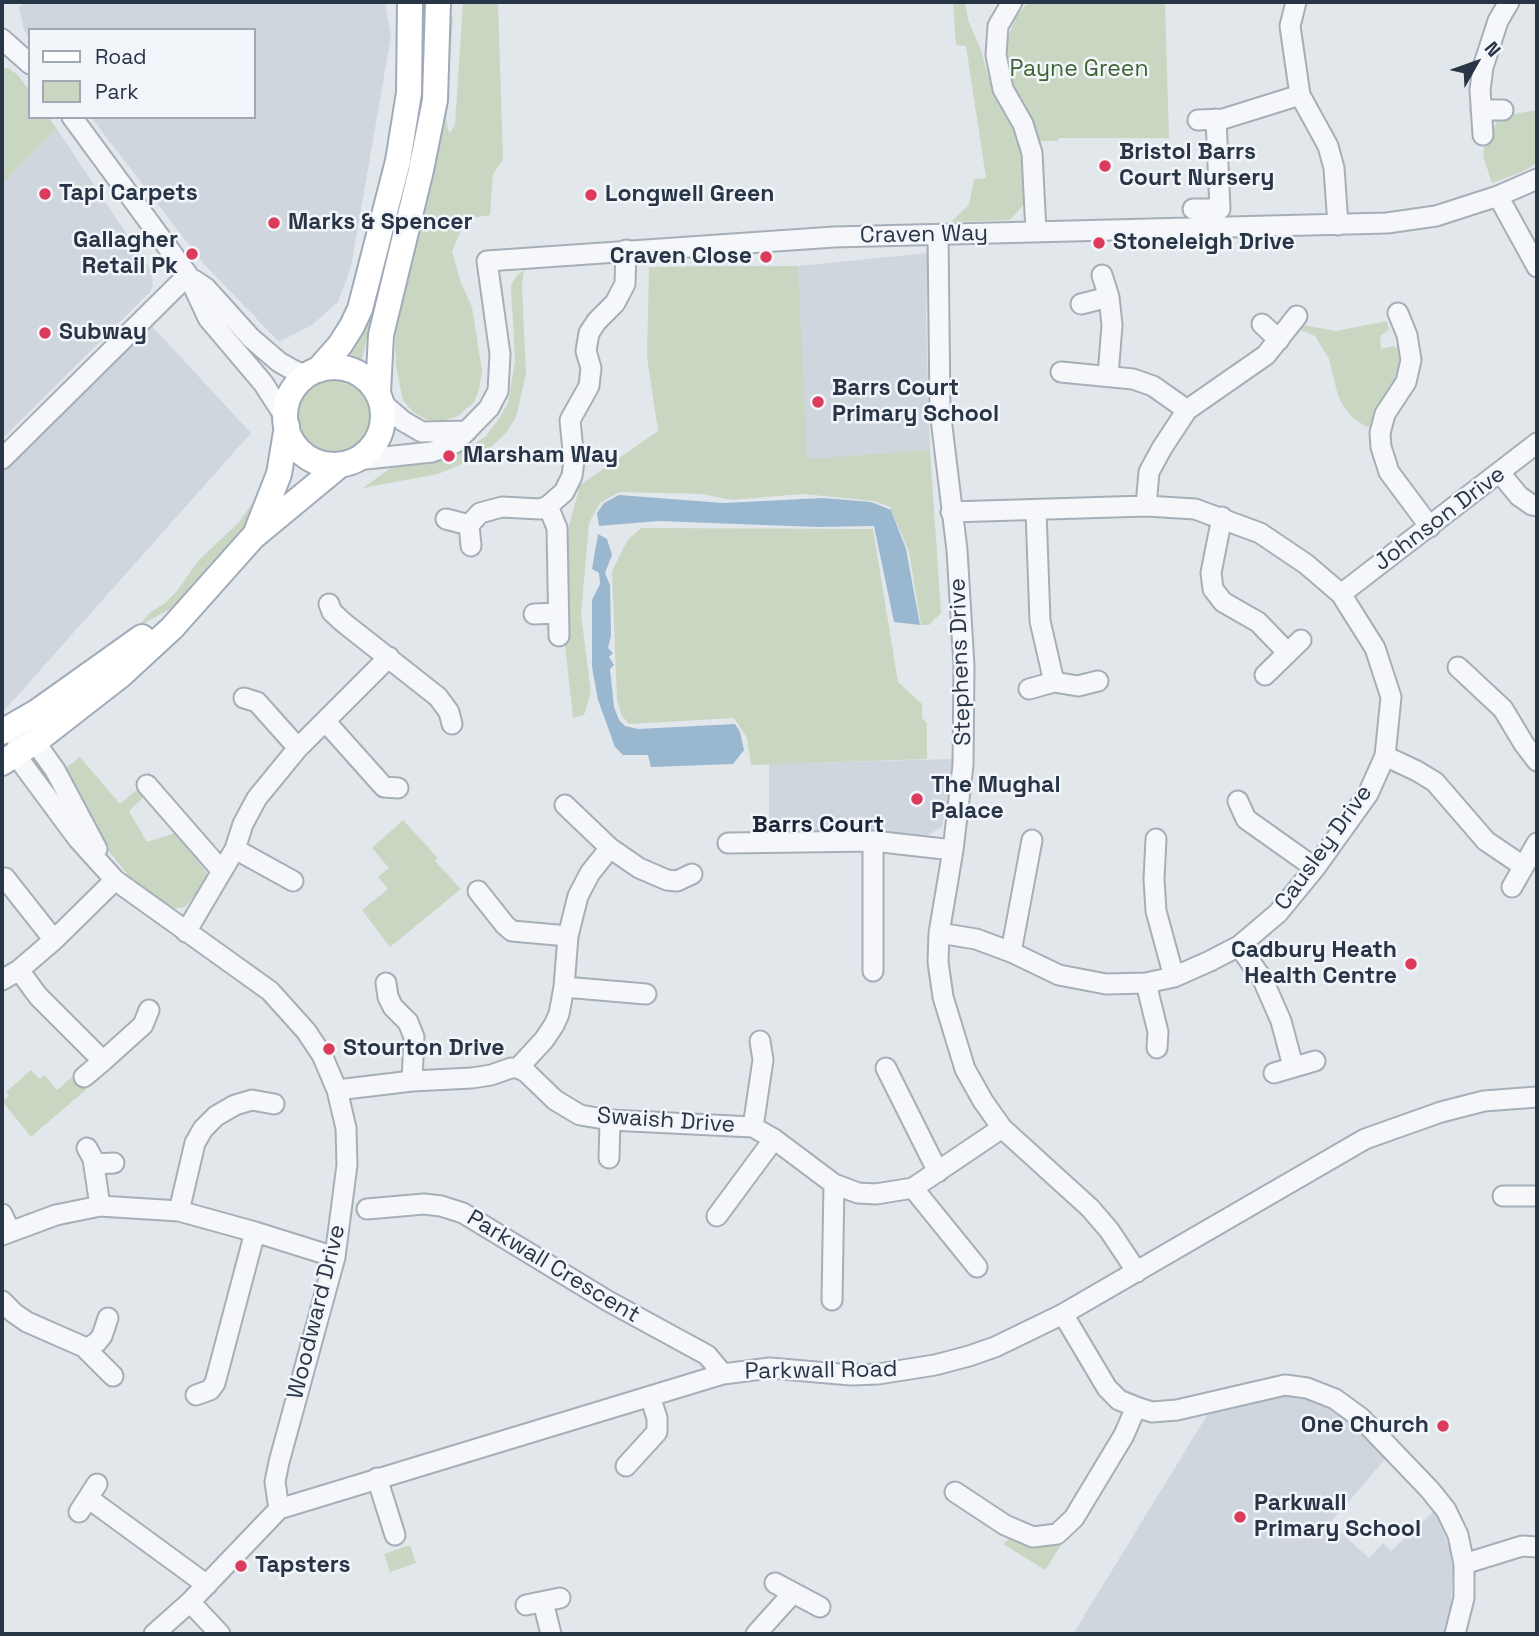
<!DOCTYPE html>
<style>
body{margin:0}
#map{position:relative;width:1539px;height:1636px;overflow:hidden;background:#e2e7ec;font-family:"Space Grotesk",sans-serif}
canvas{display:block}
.frame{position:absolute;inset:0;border:4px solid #283546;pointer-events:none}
.legend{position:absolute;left:28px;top:28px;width:228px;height:91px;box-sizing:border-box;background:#f2f5f9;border:2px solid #a1a8b1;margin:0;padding:9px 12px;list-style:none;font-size:21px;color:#283546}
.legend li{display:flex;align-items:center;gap:14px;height:35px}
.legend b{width:35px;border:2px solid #a1a8b1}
.north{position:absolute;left:1441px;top:28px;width:70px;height:70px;-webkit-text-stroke:5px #f2f5f9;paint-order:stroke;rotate:50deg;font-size:19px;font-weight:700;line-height:28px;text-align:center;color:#283546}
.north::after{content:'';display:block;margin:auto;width:24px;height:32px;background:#283546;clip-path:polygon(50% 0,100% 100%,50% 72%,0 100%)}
</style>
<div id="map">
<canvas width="1539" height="1636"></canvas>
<div class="frame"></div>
<ul class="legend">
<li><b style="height:9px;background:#fff"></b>Road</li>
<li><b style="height:19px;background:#c9d7c2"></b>Park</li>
</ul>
<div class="north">N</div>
</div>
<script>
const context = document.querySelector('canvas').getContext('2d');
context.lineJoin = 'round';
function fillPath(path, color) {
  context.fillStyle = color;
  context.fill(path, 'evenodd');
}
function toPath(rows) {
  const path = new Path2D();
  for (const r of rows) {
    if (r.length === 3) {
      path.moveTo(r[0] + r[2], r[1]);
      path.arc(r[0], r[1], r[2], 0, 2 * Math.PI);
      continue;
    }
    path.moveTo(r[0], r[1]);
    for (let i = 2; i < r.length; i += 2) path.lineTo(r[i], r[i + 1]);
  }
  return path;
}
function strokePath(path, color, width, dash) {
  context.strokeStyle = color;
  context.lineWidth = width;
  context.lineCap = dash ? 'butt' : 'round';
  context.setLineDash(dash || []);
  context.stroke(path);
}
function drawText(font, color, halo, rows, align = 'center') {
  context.font = font + ' "Space Grotesk",sans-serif';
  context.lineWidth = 5;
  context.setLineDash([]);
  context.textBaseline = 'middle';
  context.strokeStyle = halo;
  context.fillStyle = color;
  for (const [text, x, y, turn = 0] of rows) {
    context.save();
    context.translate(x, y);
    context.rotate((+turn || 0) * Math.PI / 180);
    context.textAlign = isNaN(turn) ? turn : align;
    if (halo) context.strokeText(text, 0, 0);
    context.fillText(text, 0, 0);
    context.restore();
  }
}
const built = toPath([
 [26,2,385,2,391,36,351,267,338,302,312,325,279,342,203,263,91,117,254,117,254,30,30,30,30,38,24,30,19,7],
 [57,129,152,272,153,286,150,292,2,439,2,184],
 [928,253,926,319,930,450,807,460,687,266,798,266],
 [150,324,251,433,2,713,2,473],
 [955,759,942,827,924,837,839,832,769,831,769,764],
 [1288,1396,1308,1400,1335,1411,1353,1425,1386,1458,1330,1523,1369,1558,1383,1543,1391,1551,1434,1511,1449,1546,1453,1569,1451,1610,1444,1634,1073,1634,1209,1412,1265,1398]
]);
const green = toPath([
 [463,2,498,2,503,160,493,174,490,215,466,219,452,251,461,283,472,307,482,371,479,390,474,402,458,416,445,420,427,420,412,411,403,400,396,367,395,337,436,141,449,14,453,18,446,118,449,133,455,125],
 [953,2,965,2,968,20,981,50,989,79,997,98,1015,130,1021,148,1024,204,1010,220,951,222,969,205,974,179,986,178,966,46,956,45],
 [1028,2,1165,2,1169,138,1058,138,1058,141,1039,141,1014,94,1003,49,1016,17],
 [419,50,427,50,419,132,401,214,372,315,362,360,349,353],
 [7,68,17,74,30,91,30,117,48,117,57,129,2,184,2,69],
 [1537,110,1537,163,1524,171,1492,183,1483,156,1485,140,1492,138,1493,129,1498,120,1509,115],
 [798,266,807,459,930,450,941,613,929,625,921,625,909,552,890,507,874,501,802,494,732,500,702,494,619,492,600,503,589,523,581,614,591,692,584,715,573,718,560,599,569,526,580,485,658,431,647,357,649,267],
 [524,270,522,285,526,374,516,417,506,433,482,456,438,474,363,488,389,469,470,447,486,436,498,420,508,403,515,361,511,286,517,275],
 [1387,321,1389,330,1380,336,1381,349,1393,346,1398,349,1402,357,1395,383,1377,406,1375,429,1365,426,1353,418,1344,407,1338,396,1329,359,1315,336,1301,330,1303,325,1336,331],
 [335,416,37],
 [262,489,252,522,213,569,175,606,136,628,151,612,165,603,177,591,198,561,239,522],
 [641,528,873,529,898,682,922,704,922,718,927,723,927,759,751,765,747,738,734,718,629,724,622,716,617,701,612,571,627,541],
 [80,757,120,804,139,788,145,796,129,811,147,842,175,833,205,870,209,878,185,907,172,909,142,889,131,879,108,850,91,823,64,769],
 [403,820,438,858,435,861,461,889,390,947,362,910,388,889,378,877,389,868,372,848],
 [31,1070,39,1079,45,1075,57,1090,78,1072,90,1086,31,1137,2,1101,9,1096,6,1092],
 [1013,1536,1066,1538,1045,1570,1003,1544],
 [410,1545,416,1563,390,1572,384,1554]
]);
const water = toPath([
 [619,495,723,503,823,498,871,502,891,510,906,549,920,625,894,622,874,526,817,527,658,521,599,526,597,513,604,503],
 [598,534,607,539,612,555,605,573,610,585,611,636,608,648,613,653,609,657,614,665,610,669,614,707,619,720,625,726,638,729,735,724,740,732,744,750,733,764,651,767,648,755,623,755,615,747,598,700,592,667,592,600,600,584,599,573,592,569]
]);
const minor = toPath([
 [1012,2,998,26,996,55,1003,89,1023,124,1032,153,1036,232],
 [1296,2,1290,26,1300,95,1328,146,1334,168,1338,225],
 [2,39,30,64],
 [1481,110,1503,110],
 [72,117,188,275,208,318,263,383,285,417],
 [1198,120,1223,119,1300,95],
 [1483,135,1480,90,1483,67,1498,21,1509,2],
 [1498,196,1537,267],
 [1193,209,1220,209,1216,119],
 [938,235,940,410,957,550,964,666,963,765,953,850,939,933,938,962,943,997,965,1069,983,1101,1002,1128,1090,1208,1109,1230,1137,1272],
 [1102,275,1109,297,1112,325,1108,376],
 [194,280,206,288,251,338,279,362,293,370,306,375],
 [1081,304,1109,297],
 [1398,313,1407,335,1411,360,1406,382,1385,414,1380,433,1381,447,1389,472,1430,527],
 [1262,324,1279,340],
 [1061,372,1133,379,1153,386,1187,410],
 [381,402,403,421,422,432,467,431],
 [2,459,188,275],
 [357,460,432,452,455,443,489,408,498,391,500,354,487,261,834,237,1387,223,1436,216,1498,196,1537,179],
 [1500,473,1519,496,1532,505,1537,506],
 [548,506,557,528,559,636],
 [1146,506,1149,472,1162,448,1187,410,1266,355,1297,316],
 [1036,511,1040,621,1054,682],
 [1222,517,1211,573,1213,589,1223,602,1258,622,1287,652],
 [446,519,469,525],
 [471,546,469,525,480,513,502,507,540,509,548,506,564,492,572,476,574,461,570,420,589,386,591,368,586,351,589,333,597,321,615,303,625,284,626,250],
 [1341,594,1537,443],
 [329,604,332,612,344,623,438,697,449,712,452,724],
 [534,614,558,613],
 [1458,667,1503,709,1524,744,1537,761],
 [1265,675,1301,640],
 [1029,689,1054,682,1078,686,1098,681],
 [244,698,257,702,298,748],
 [34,714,21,733,15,754,78,839,115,880,270,991,306,1031,322,1055,337,1090,346,1128,347,1165,335,1257,279,1462,275,1482,279,1509],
 [325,721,384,787,398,788],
 [35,742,55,770,97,849],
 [1385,756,1417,771,1435,782,1486,841,1523,866],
 [147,785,221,870],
 [1238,801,1246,819,1315,868],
 [1156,839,1154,879,1156,911,1174,977],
 [873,841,873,971],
 [728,843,873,841,953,850],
 [610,848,639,868,667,880,677,881,692,874],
 [235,849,293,881],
 [5,878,54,940],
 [1512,887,1537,843],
 [478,891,505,925,512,931,568,936],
 [186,932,235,849,243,824,257,798,298,748,389,657],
 [939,933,976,939,1011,952,1059,975,1106,984,1146,983,1174,977,1210,961,1239,946,1278,913,1315,868,1368,794,1385,756,1391,697,1375,648,1341,594,1306,564,1260,533,1195,509,1146,506,951,512],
 [1239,946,1263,980,1281,1021,1293,1066],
 [1011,952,1032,840],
 [19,970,38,996,103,1061,143,1025,149,1010],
 [2,980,19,970,54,940,115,880],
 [386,983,388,997,393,1007,408,1022,414,1037,412,1081],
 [1146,983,1158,1032,1157,1048],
 [564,987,646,994],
 [518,1068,526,1072,555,1100,580,1115,610,1120,753,1127,774,1139,834,1184,858,1193,876,1194,913,1188,1002,1128],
 [886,1068,938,1172],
 [1274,1073,1315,1061],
 [84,1077,103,1061],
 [337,1090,412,1081,472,1078,491,1075,511,1068,518,1068,544,1040,554,1025,559,1014,564,987,568,936,578,896,590,873,610,848,565,805],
 [753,1127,763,1060,760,1041],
 [87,1148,93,1159,100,1206],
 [609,1158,610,1120],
 [94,1164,114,1163],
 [913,1188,977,1267],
 [1503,1196,1537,1196],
 [367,1209,424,1204,441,1206,463,1213,608,1301,707,1355,723,1374],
 [179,1211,195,1143,203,1129,216,1116,235,1105,252,1100,274,1104],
 [2,1214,10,1231],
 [717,1216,774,1139],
 [2,1235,56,1215,100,1206,179,1211,255,1232,335,1257],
 [832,1300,834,1184],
 [2,1301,14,1313,27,1322,84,1347,113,1376],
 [1063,1314,1107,1388,1119,1400,1136,1407,1152,1412,1177,1410,1285,1385,1307,1388,1335,1399,1361,1418,1430,1490,1446,1510,1458,1535,1464,1564,1464,1598,1455,1634],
 [84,1347,90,1347,97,1342,102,1336,108,1318],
 [196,1395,210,1390,215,1383,255,1232],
 [626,1466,657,1432,657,1418,650,1396],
 [377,1478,395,1535],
 [955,1492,1005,1525,1033,1537,1057,1534,1074,1518,1124,1435,1136,1407],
 [88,1498,207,1585],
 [79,1512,97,1484],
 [1464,1564,1522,1546,1537,1547],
 [775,1583,820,1607],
 [190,1602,220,1634],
 [543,1602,551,1634],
 [526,1605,560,1598],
 [154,1634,190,1602,279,1509,723,1374,770,1368,851,1375,878,1374,935,1365,969,1356,995,1347,1063,1314,1365,1139,1441,1112,1484,1101,1537,1097],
 [756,1634,792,1594]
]);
const major = toPath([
 [334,416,49],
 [318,370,340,345,352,326,360,309,398,161,409,93,410,2],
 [378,392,381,335,421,170,435,100,438,2],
 [257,530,279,474,287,426],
 [2,732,38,711,142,637],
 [2,763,35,742,121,675,172,628,253,537,340,465]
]);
const markers = [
 [1105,166,7,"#dd3b5c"],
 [45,194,7,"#dd3b5c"],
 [591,195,7,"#dd3b5c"],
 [274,223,7,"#dd3b5c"],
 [1099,243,7,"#dd3b5c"],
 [192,254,7,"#dd3b5c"],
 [766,257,7,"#dd3b5c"],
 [45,333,7,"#dd3b5c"],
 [818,402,7,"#dd3b5c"],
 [449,456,7,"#dd3b5c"],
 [917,799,7,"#dd3b5c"],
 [1411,964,7,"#dd3b5c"],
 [329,1049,7,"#dd3b5c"],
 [1443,1426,7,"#dd3b5c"],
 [1240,1517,7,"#dd3b5c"],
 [241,1566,7,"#dd3b5c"]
];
const parkNames = [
 ["Payne Green",1079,70]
];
const poiNames = [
 ["Bristol Barrs",1119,153],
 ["Court Nursery",1119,179],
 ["Tapi Carpets",59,194],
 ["Longwell Green",605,195],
 ["Marks & Spencer",288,223],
 ["Gallagher",178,241,"right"],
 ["Retail Pk",178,267,"right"],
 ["Stoneleigh Drive",1113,243],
 ["Craven Close",752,257,"right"],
 ["Subway",59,333],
 ["Barrs Court",832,389],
 ["Primary School",832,415],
 ["Marsham Way",463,456],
 ["The Mughal",931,786],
 ["Palace",931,812],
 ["Cadbury Heath",1397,951,"right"],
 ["Health Centre",1397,977,"right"],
 ["Stourton Drive",343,1049],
 ["One Church",1429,1426,"right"],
 ["Parkwall",1254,1504],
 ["Primary School",1254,1530],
 ["Tapsters",255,1566]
];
const streetNames = [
 ["Craven Way",924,235,-1],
 ["Johnson Drive",1440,519,-37],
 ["Stephens Drive",961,662,-92],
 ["Causley Drive",1324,848,-54],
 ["Swaish Drive",666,1121,4],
 ["Parkwall Crescent",553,1267,31],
 ["Woodward Drive",317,1312,-76],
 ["Parkwall Road",821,1371,-1]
];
const neighbourhoodNames = [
 ["Barrs Court",818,825]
];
fillPath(built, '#d0d6de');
fillPath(green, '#c9d7c2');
fillPath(water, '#9ab7d0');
strokePath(minor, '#a6aeb7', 23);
strokePath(major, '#a0abb9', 28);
strokePath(minor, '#f6f7fa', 19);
strokePath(major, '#fff', 24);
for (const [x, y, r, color] of markers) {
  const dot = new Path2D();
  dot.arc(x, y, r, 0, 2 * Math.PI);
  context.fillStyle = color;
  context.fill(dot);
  strokePath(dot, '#f2f5f9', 2.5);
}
drawText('23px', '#3f6434', '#f2f5f9', parkNames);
drawText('bold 23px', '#283546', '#f2f5f9', poiNames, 'left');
drawText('23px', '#283546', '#f2f5f9', streetNames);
drawText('bold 24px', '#1a2637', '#f2f5f9', neighbourhoodNames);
</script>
